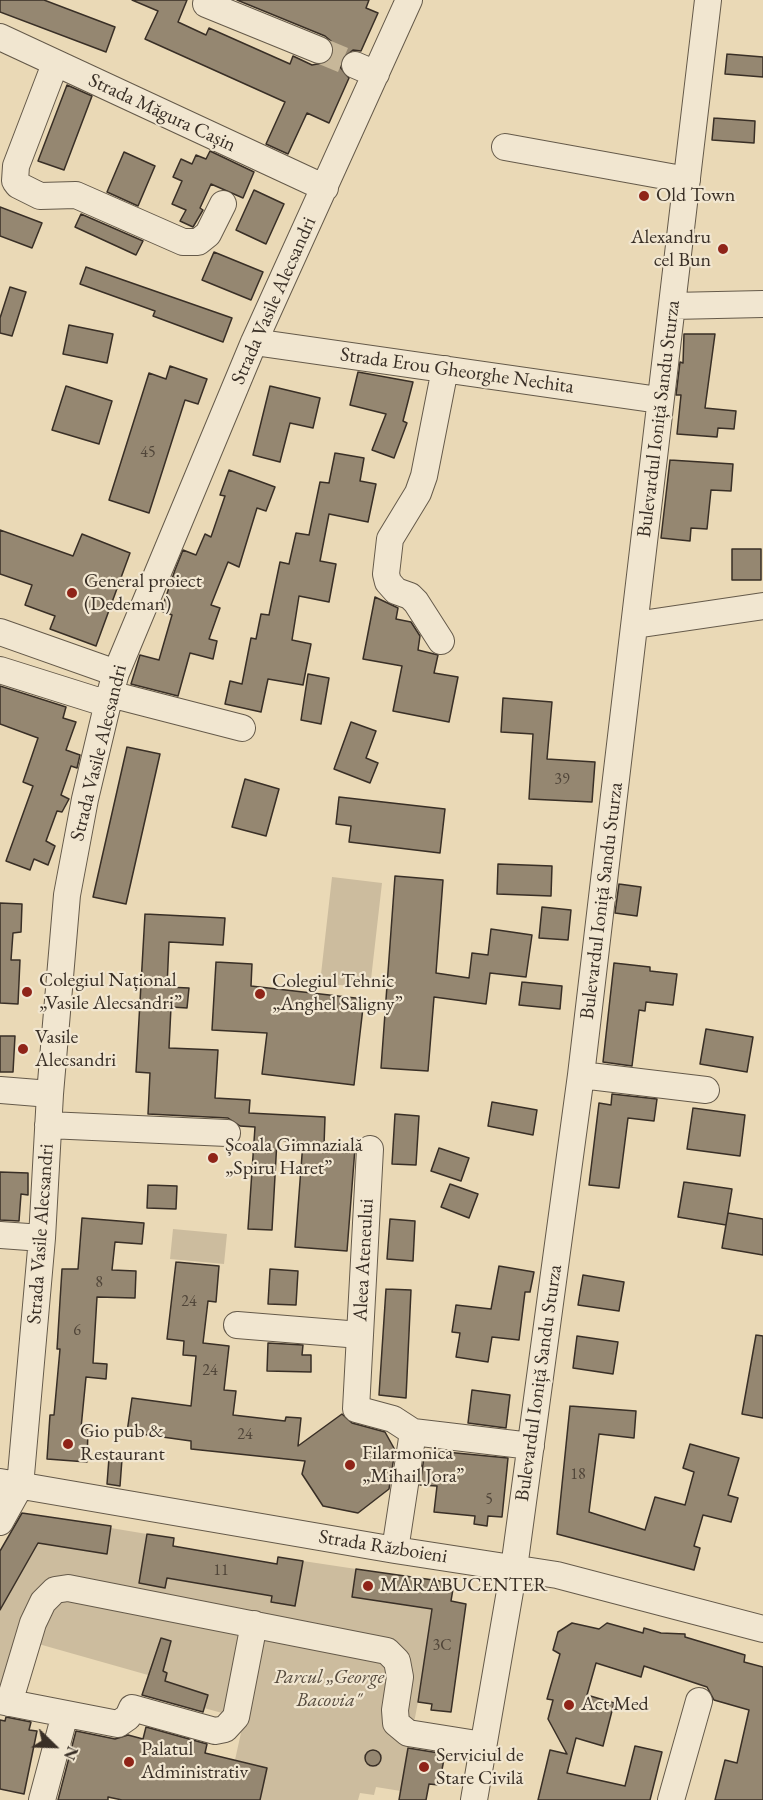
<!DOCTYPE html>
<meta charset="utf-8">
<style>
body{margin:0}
#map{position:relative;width:763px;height:1800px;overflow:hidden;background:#ead9b6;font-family:"EB Garamond",serif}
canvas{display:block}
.north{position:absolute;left:24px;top:1716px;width:60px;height:60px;-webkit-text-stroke:4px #f1e6d0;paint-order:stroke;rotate:113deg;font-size:16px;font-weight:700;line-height:24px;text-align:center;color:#392f26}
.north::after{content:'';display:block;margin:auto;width:21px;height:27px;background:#392f26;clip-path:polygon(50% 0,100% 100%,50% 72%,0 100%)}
</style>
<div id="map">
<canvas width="763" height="1800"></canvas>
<div class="north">N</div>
</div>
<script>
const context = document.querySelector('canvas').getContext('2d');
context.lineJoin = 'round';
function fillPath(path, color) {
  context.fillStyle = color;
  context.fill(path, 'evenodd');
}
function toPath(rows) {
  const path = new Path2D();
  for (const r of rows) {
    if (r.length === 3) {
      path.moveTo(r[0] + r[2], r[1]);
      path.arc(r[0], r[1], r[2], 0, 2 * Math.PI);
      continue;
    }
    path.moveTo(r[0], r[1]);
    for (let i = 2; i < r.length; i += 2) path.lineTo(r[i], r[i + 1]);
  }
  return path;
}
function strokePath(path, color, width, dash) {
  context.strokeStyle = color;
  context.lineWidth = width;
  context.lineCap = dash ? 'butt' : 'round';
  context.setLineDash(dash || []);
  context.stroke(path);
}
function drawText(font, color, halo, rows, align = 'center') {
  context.font = font + ' "EB Garamond",serif';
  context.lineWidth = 4.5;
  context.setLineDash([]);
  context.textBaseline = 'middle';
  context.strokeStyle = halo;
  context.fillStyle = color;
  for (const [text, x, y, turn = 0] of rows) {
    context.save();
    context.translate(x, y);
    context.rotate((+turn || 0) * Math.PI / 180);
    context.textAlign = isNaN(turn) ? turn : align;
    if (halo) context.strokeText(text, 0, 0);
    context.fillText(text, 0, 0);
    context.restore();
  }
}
const green = toPath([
 [332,877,382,883,370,988,320,983],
 [173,1229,227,1234,224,1264,170,1259],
 [111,1528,147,1534,139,1583,165,1588,167,1578,272,1596,271,1602,295,1606,303,1561,356,1569,352,1597,432,1609,418,1702,403,1780,407,1792,376,1787,374,1795,360,1793,358,1800,260,1800,267,1768,235,1760,244,1719,204,1708,208,1695,165,1681,167,1673,151,1668,148,1675,28,1641,0,1701,0,1610,38,1543,107,1553]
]);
const building = toPath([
 [0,0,44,0,115,27,106,52,0,12,0,0],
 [132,0,187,0,178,22,206,35,209,28,290,64,293,56,312,65,328,62,333,55,331,41,325,36,237,0,369,0,366,8,378,13,361,51,353,50,342,59,340,67,349,78,329,123,307,113,288,154,266,144,285,102,145,39,158,11,132,0],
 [727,54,763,57,763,77,725,74,727,54],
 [67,85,92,96,64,170,38,161,67,85],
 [714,118,755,121,754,143,712,140,714,118],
 [210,151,254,172,243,198,211,184,200,208,203,210,193,227,180,221,186,210,172,204,182,181,173,177,181,159,192,164,196,155,206,159,210,151],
 [124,152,155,166,138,206,107,192,124,152],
 [254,190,284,204,266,244,236,230,254,190],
 [0,207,42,223,32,248,0,236,0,207],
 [81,214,143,241,136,255,75,227,81,214],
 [214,252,263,272,251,300,202,280,214,252],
 [86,267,232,318,223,342,153,316,155,311,80,284,86,267],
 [10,287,26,292,12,336,0,333,0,318,10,287],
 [69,325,113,334,107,363,63,354,69,325],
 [684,334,715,334,705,408,736,411,734,429,718,428,717,437,677,434,681,395,676,395,680,362,683,363,684,334],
 [170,366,207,379,198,404,185,400,149,513,109,500,149,373,166,379,170,366],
 [358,372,413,382,403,421,407,423,394,458,372,450,386,414,350,405,358,372],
 [66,386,112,401,99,444,52,430,66,386],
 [270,386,320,398,313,428,290,423,280,462,253,455,270,386],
 [335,453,364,458,360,481,376,484,368,522,329,514,320,561,336,564,329,602,299,596,292,640,311,644,303,685,268,679,261,712,225,704,230,681,242,684,251,638,256,639,261,614,269,615,280,562,289,564,296,533,309,535,320,482,329,483,335,453],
 [670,460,733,464,731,491,711,490,707,529,691,528,690,541,661,538,670,460],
 [229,470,275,487,266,511,257,508,239,567,228,562,211,605,220,608,209,639,217,641,213,659,190,653,178,696,131,684,140,655,159,660,172,615,161,611,175,570,183,550,196,555,205,534,211,537,225,496,220,495,229,470],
 [0,530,73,556,82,534,130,553,96,646,50,629,55,616,25,605,32,585,0,574,0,530],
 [732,549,761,549,761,580,732,580,732,549],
 [375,597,398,608,396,619,411,622,420,636,418,650,438,655,434,673,458,677,449,722,393,711,402,666,363,659,375,597],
 [308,674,329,678,321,724,301,720,308,674],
 [0,686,66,707,63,718,76,722,66,750,80,755,77,768,71,766,61,795,69,799,62,812,57,811,46,841,55,846,48,865,34,859,30,870,6,861,33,786,23,782,38,738,0,724,0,686],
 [503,698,552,702,547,759,595,762,592,802,529,799,533,734,501,732,503,698],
 [351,722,376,731,366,758,378,763,370,783,334,769,351,722],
 [127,747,160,754,126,904,93,897,127,747],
 [245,779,279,789,266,836,232,827,245,779],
 [339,797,445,809,440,853,349,842,351,826,336,824,339,797],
 [498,864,552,866,551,896,497,894,498,864],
 [395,876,443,880,436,973,469,978,472,953,488,955,491,929,532,935,526,977,490,973,486,1004,434,997,428,1071,381,1068,395,876],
 [619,884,641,887,637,916,615,913,619,884],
 [0,903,22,904,21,932,13,933,11,960,20,960,18,1004,0,1003,0,903],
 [542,907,571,910,568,940,539,938,542,907],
 [145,914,225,918,223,945,169,942,167,987,189,988,187,1008,171,1007,169,1048,218,1050,215,1098,250,1100,249,1113,325,1117,324,1146,355,1148,347,1251,295,1247,303,1142,277,1140,272,1230,248,1229,255,1127,240,1126,228,1118,148,1114,150,1073,136,1072,145,914],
 [216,962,252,964,251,986,364,999,354,1085,262,1074,267,1033,212,1030,216,962],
 [614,963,650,967,650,971,677,974,673,1005,646,1002,645,1011,639,1010,632,1066,603,1062,614,963],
 [522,982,562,986,560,1009,519,1005,522,982],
 [706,1029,753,1037,747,1072,700,1064,706,1029],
 [0,1036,15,1036,13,1072,0,1072,0,1036],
 [612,1094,657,1099,654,1121,628,1118,619,1188,589,1185,599,1103,611,1105,612,1094],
 [492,1102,537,1110,533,1135,488,1126,492,1102],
 [693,1108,745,1115,740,1156,687,1149,693,1108],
 [395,1114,419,1116,416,1165,392,1164,395,1114],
 [439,1148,469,1158,461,1181,431,1171,439,1148],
 [0,1172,28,1173,28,1195,21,1194,19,1221,0,1220,0,1172],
 [684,1182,732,1189,726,1225,678,1217,684,1182],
 [450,1184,478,1194,469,1218,441,1207,450,1184],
 [148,1185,177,1186,176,1209,147,1208,148,1185],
 [728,1213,763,1219,763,1255,722,1248,728,1213],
 [82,1218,144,1223,142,1244,115,1242,112,1270,136,1271,135,1298,97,1297,93,1363,107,1364,106,1379,86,1377,81,1428,88,1429,87,1462,47,1459,50,1415,54,1415,60,1349,57,1349,62,1269,78,1269,82,1218],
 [390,1219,415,1221,413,1261,387,1259,390,1219],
 [176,1262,219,1266,216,1302,208,1301,203,1343,229,1346,224,1390,236,1391,233,1415,285,1421,286,1417,301,1418,298,1446,342,1414,352,1423,385,1432,395,1450,389,1489,358,1513,323,1506,302,1474,305,1461,191,1449,191,1441,127,1432,132,1398,191,1406,196,1356,183,1355,184,1341,167,1339,176,1262],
 [499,1266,534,1272,530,1292,525,1292,519,1340,492,1337,488,1362,456,1357,460,1333,452,1332,456,1305,491,1309,499,1266],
 [270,1269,298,1271,296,1305,268,1304,270,1269],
 [583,1275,624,1282,619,1311,578,1305,583,1275],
 [386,1289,411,1290,406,1398,379,1395,386,1289],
 [756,1335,763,1336,763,1418,742,1414,756,1335],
 [577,1336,618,1342,613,1374,573,1368,577,1336],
 [268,1343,303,1345,302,1355,311,1355,311,1372,267,1371,268,1343],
 [472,1390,510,1395,506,1428,468,1423,472,1390],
 [570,1406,636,1411,634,1438,599,1434,589,1512,645,1530,655,1497,685,1505,694,1472,683,1468,690,1444,739,1458,728,1495,738,1498,731,1522,703,1515,694,1546,700,1548,694,1570,557,1534,570,1406],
 [425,1450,508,1458,502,1517,488,1516,487,1526,474,1524,475,1516,434,1512,437,1486,420,1485,425,1450],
 [109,1458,122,1459,120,1486,107,1484,109,1458],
 [22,1513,111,1526,107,1554,38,1543,0,1610,0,1551,22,1513],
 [147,1534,174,1538,173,1546,277,1564,278,1557,303,1561,295,1606,271,1602,272,1596,167,1578,165,1588,139,1583,147,1534],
 [356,1569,454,1583,451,1601,466,1604,451,1712,431,1710,432,1704,418,1702,432,1609,352,1597,356,1569],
 [572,1623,599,1629,607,1623,643,1633,644,1628,661,1633,685,1634,685,1637,745,1655,744,1662,763,1667,763,1800,715,1800,725,1760,737,1763,749,1710,714,1700,707,1687,644,1666,641,1677,596,1663,587,1695,614,1703,603,1746,576,1738,567,1773,625,1786,635,1746,662,1752,650,1800,538,1800,550,1750,567,1754,548,1719,553,1700,547,1699,560,1654,553,1650,558,1632,572,1623],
 [161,1638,171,1641,163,1671,167,1673,165,1681,208,1695,203,1712,142,1695,161,1638],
 [6,1717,31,1722,29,1730,37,1731,24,1794,0,1789,0,1720,5,1721,6,1717],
 [146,1727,207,1744,205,1753,267,1768,260,1800,122,1800,108,1797,108,1800,58,1800,76,1731,115,1739,128,1735,143,1739,146,1727],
 [408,1748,445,1754,439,1785,429,1784,426,1800,399,1800,408,1748],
 [373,1758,8]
]);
const minorTunnel = toPath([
 [319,50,355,65]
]);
const minor = toPath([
 [207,0,206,4,319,50],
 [0,37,325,188],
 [55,64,16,166,15,181,18,185,40,196,76,195,183,242,198,242,208,234,223,204],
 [355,65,376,74],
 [505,147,687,180],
 [672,306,763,304],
 [254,342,659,400],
 [635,625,763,606],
 [0,632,116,673],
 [441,641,416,602,410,596,396,591,388,582,386,574,390,539,418,493,424,476,445,369],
 [0,670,108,704],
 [110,694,242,728],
 [581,1075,706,1090],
 [0,1090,50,1094],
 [48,1125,227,1133],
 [370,1149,356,1409,393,1419,413,1432,531,1446],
 [0,1235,42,1238],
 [237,1325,360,1335],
 [0,1482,395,1550,557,1575,763,1629],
 [0,1522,20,1486,42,1238,50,1094,67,895,85,799,110,694,116,673,254,342,409,0],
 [395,1550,413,1432],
 [0,1701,118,1724,128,1717,132,1708,215,1731,225,1729,236,1717,254,1624],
 [9,1703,33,1623,43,1602,55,1590,68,1588,387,1651,397,1661,400,1677,395,1710,396,1723,408,1733,483,1745],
 [42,1800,65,1714],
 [474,1800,514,1568,581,1075,708,0],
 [671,1800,699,1701]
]);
const markers = [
 [644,196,6,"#8f2418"],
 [723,249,6,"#8f2418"],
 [72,593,6,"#8f2418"],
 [27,992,6,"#8f2418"],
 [260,994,6,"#8f2418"],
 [23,1049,6,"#8f2418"],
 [213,1158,6,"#8f2418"],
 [68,1444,6,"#8f2418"],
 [350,1465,6,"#8f2418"],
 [368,1586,6,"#8f2418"],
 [569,1705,6,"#8f2418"],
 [129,1762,6,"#8f2418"],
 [424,1767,6,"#8f2418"]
];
const numberNames = [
 ["45",148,453],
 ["39",562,780],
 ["8",99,1283],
 ["24",189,1302],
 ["6",77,1331],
 ["24",210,1371],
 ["24",245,1435],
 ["18",578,1475],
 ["5",489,1500],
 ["11",221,1571],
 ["3C",442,1646]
];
const streetNames = [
 ["Strada Măgura Cașin",162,113,25],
 ["Strada Vasile Alecsandri",274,301,-66],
 ["Strada Erou Gheorghe Nechita",457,371,8],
 ["Bulevardul Ioniță Sandu Sturza",659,419,-83],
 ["Strada Vasile Alecsandri",99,753,-76],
 ["Bulevardul Ioniță Sandu Sturza",602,901,-83],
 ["Strada Vasile Alecsandri",41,1234,-86],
 ["Aleea Ateneului",364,1260,-87],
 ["Bulevardul Ioniță Sandu Sturza",539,1383,-82],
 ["Strada Războieni",383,1547,9]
];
const poiNames = [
 ["Old Town",656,196],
 ["Alexandru",711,238,"right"],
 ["cel Bun",711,261,"right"],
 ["General proiect",84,582],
 ["(Dedeman)",84,605],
 ["Colegiul Național",39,981],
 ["„Vasile Alecsandri”",39,1004],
 ["Colegiul Tehnic",272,982],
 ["„Anghel Saligny”",272,1005],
 ["Vasile",35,1038],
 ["Alecsandri",35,1061],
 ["Școala Gimnazială",225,1146],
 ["„Spiru Haret”",225,1169],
 ["Gio pub &",80,1432],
 ["Restaurant",80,1455],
 ["Filarmonica",362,1454],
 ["„Mihail Jora”",362,1477],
 ["MARABUCENTER",380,1586],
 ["Act Med",581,1705],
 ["Palatul",141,1750],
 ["Administrativ",141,1773],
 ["Serviciul de",436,1756],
 ["Stare Civilă",436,1779]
];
const parkNames = [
 ["Parcul „George",329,1678],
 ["Bacovia\"",329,1701]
];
fillPath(green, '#ccbc9e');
fillPath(building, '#958771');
strokePath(building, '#392f26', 1.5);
strokePath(minorTunnel, '#c7b799', 26, [26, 13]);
strokePath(minor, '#655a4a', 28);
strokePath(minor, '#f1e6d0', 26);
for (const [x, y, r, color] of markers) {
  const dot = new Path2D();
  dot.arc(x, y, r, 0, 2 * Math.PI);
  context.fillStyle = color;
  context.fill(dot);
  strokePath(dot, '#f1e6d0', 2);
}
drawText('16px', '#504539', null, numberNames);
drawText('20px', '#392f26', '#f1e6d0', streetNames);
drawText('20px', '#392f26', '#f1e6d0', poiNames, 'left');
drawText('italic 20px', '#564b3e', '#f1e6d0', parkNames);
</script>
